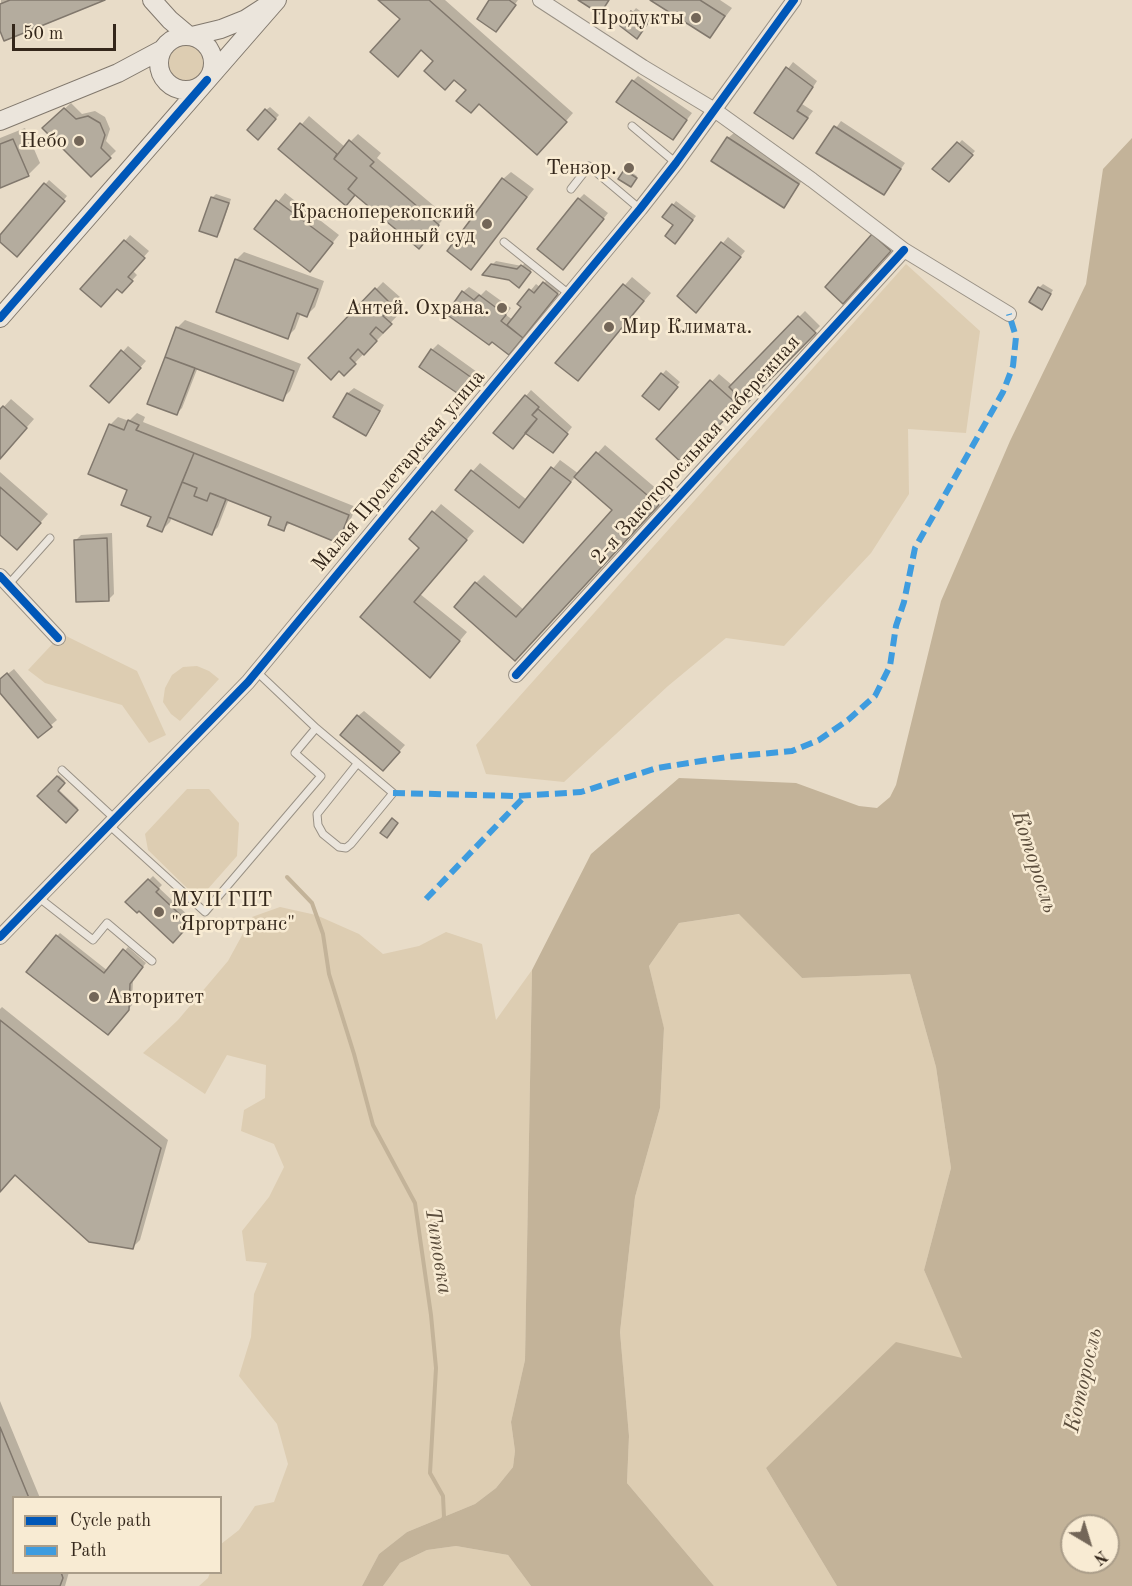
<!DOCTYPE html>
<meta charset="utf-8">
<style>
body{margin:0}
#map{position:relative;width:1132px;height:1586px;overflow:hidden;background:#e8dcc8;font-family:"Old Standard TT",serif}
canvas{display:block}
.legend{position:absolute;left:12px;top:1496px;width:210px;height:78px;box-sizing:border-box;background:#f8ebd3;border:2px solid #aa9d89;margin:0;padding:8px 10px;list-style:none;font-size:18px;color:#34271b}
.legend li{display:flex;align-items:center;gap:12px;height:30px}
.legend b{width:30px;border:2px solid #aa9d89}
.north{position:absolute;left:1060px;top:1514px;width:60px;height:60px;box-sizing:border-box;background:#f8ebd3;border:2px solid #aa9d89;border-radius:50%;rotate:142deg;font-size:16px;font-weight:700;line-height:24px;text-align:center;color:#34271b}
.north::after{content:'';display:block;margin:auto;width:21px;height:27px;background:#736658;clip-path:polygon(50% 0,100% 100%,50% 72%,0 100%)}
.scale{position:absolute;left:12px;top:24px;width:104px;height:27px;box-sizing:border-box;border:3px solid #34271b;border-top:0;padding-left:8px;font-size:18px;line-height:21px;white-space:nowrap;color:#34271b;-webkit-text-stroke:4px #f8ebd3;paint-order:stroke}
</style>
<div id="map">
<canvas width="1132" height="1586"></canvas>
<ul class="legend">
<li><b style="height:8px;background:#0057b8"></b>Cycle path</li>
<li><b style="height:8px;background:#3e9cdf"></b>Path</li>
</ul>
<div class="north">N</div>
<div class="scale">50 m</div>
</div>
<script>
const context = document.querySelector('canvas').getContext('2d');
context.lineJoin = 'round';
function fillPath(path, color) {
  context.fillStyle = color;
  context.fill(path, 'evenodd');
}
function toPath(rows) {
  const path = new Path2D();
  for (const r of rows) {
    if (r.length === 3) {
      path.moveTo(r[0] + r[2], r[1]);
      path.arc(r[0], r[1], r[2], 0, 2 * Math.PI);
      continue;
    }
    path.moveTo(r[0], r[1]);
    for (let i = 2; i < r.length; i += 2) path.lineTo(r[i], r[i + 1]);
  }
  return path;
}
function strokePath(path, color, width, dash) {
  context.strokeStyle = color;
  context.lineWidth = width;
  context.lineCap = dash ? 'butt' : 'round';
  context.setLineDash(dash || []);
  context.stroke(path);
}
function drawText(font, color, halo, rows, align = 'center') {
  context.font = font + ' "Old Standard TT",serif';
  context.lineWidth = 5;
  context.setLineDash([]);
  context.textBaseline = 'middle';
  context.strokeStyle = halo;
  context.fillStyle = color;
  for (const [text, x, y, turn = 0] of rows) {
    context.save();
    context.translate(x, y);
    context.rotate((+turn || 0) * Math.PI / 180);
    context.textAlign = isNaN(turn) ? turn : align;
    if (halo) context.strokeText(text, 0, 0);
    context.fillText(text, 0, 0);
    context.restore();
  }
}
const green = toPath([
 [186,63,19],
 [906,264,980,331,966,433,908,429,909,494,871,553,784,646,726,638,668,686,564,782,486,774,476,745],
 [64,635,137,671,166,735,149,743,122,705,45,683,28,670,58,638],
 [197,666,209,671,219,679,180,721,171,714,163,702,165,688,172,675,183,667],
 [187,789,209,789,239,823,237,856,207,890,188,889,148,850,145,834],
 [280,907,316,915,359,934,383,954,419,946,446,932,482,944,496,1020,532,970,525,1360,511,1422,515,1451,513,1467,496,1488,475,1504,407,1532,379,1554,362,1586,199,1586,208,1578,210,1573,220,1572,221,1544,239,1530,255,1506,274,1502,288,1464,277,1424,239,1376,251,1337,254,1294,267,1263,246,1261,242,1231,269,1197,284,1167,274,1144,241,1131,244,1110,265,1098,266,1065,227,1055,205,1094,143,1053,178,1020,228,961,252,917],
 [740,914,802,978,910,974,936,1067,951,1168,924,1270,963,1359,766,1468,837,1586,714,1586,627,1483,629,1436,620,1332,635,1197,660,1108,664,1029,649,966,679,923],
 [456,1546,508,1555,531,1586,383,1586,400,1563,427,1550]
]);
const water = toPath([
 [1132,138,1132,1586,837,1586,766,1468,896,1342,962,1358,924,1270,951,1168,936,1067,910,974,802,978,739,914,679,923,649,966,664,1028,660,1108,635,1197,620,1332,629,1436,627,1483,714,1586,531,1586,508,1555,456,1546,427,1550,400,1563,383,1586,362,1586,379,1554,407,1532,475,1504,496,1488,513,1467,515,1451,511,1422,525,1360,532,970,591,854,679,778,796,783,859,806,877,808,890,797,896,785,941,601,1010,441,1086,284,1103,169],
 [1072,1526,1108,1526,1108,1562,1072,1562]
]);
const shadow = toPath([
 [1,0,101,0,0,27],
 [380,0,445,0,573,113,545,145,480,103,435,60,402,19],
 [492,0,518,0,499,26],
 [653,0,720,0,732,8,710,37],
 [636,8,651,19,640,33,622,26],
 [793,62,817,81,802,104,813,111,798,131,756,112],
 [638,76,692,113,673,138,633,81],
 [71,103,82,114,95,111,105,117,110,129,106,141,116,151,91,175,50,122],
 [270,107,279,115,262,134,266,110],
 [309,116,345,147,358,134,381,153,377,158,446,216,426,239,355,194,346,204,280,149],
 [841,121,905,163,884,193,818,153],
 [25,128,40,163,28,175,0,187,0,138],
 [734,133,804,178,783,206,728,138],
 [962,140,975,151,949,180,935,169],
 [627,169,637,176,631,185,620,178],
 [511,172,534,189,471,268,503,179],
 [49,180,67,196,21,251,0,240,0,237],
 [285,193,339,235,310,270,256,229],
 [216,194,231,199,220,232,217,235,212,198],
 [584,194,608,213,568,262,579,199],
 [676,201,696,216,679,238,673,205],
 [130,235,149,251,132,270,137,275,122,291,125,241],
 [873,235,895,244,848,296,827,287],
 [728,237,745,251,702,305,679,296],
 [244,252,324,281,315,307,307,315,301,313,295,329,287,337,236,260],
 [496,261,522,266,526,262,533,268,522,282,492,265],
 [550,277,563,287,515,347,463,292,469,287,481,295,486,290,511,308,506,315,513,320,523,307,520,304,531,290,536,284,540,287],
 [632,277,651,293,578,379,557,363],
 [383,282,400,297,390,308,398,315,383,331,384,333,344,374,339,369,310,358],
 [1043,284,1053,290,1045,304,1039,288],
 [805,311,820,326,746,402,743,398,691,455,658,439,719,374,732,385],
 [185,320,301,364,290,391,282,399,198,367,182,408,177,413,177,328],
 [438,344,477,372,465,388,432,350],
 [128,346,146,361,115,396,92,386],
 [666,370,680,382,662,404,644,396],
 [354,388,384,405,371,428,366,434,335,417,348,393],
 [531,390,572,427,558,445,526,432,526,396],
 [11,399,34,419,0,458,0,411],
 [137,413,145,417,143,422,356,507,345,533,337,541,291,522,283,529,273,516,214,492,211,495,228,501,218,527,212,533,172,517,170,522,162,530,153,516,129,489,110,425,118,417,129,421],
 [605,445,665,496,523,651,476,583,484,575,524,610,614,510,576,476,523,541,457,489,480,463,527,500,560,460,579,474],
 [0,472,48,514,25,540,0,533],
 [441,504,474,531,420,594,467,632,437,668,362,617,421,547,411,539],
 [112,533,114,594,109,599,75,541,81,535],
 [14,669,57,720,38,736,0,690,0,680],
 [364,711,405,745,389,763,358,716],
 [59,775,65,781,58,789,78,808,66,821,39,796],
 [153,876,162,885,159,888,193,920,173,941,139,908,127,902],
 [60,933,108,971,128,947,146,963,133,979,132,1005,111,1029,57,936],
 [2,1007,168,1140,140,1240,132,1248,15,1173,0,1191,0,1009],
 [0,1401,40,1498,14,1498,14,1572,69,1572,65,1586,0,1586]
]);
const stream = toPath([
 [287,877,312,903,323,934,329,974,354,1054,373,1125,415,1203,431,1315,436,1368,430,1473,443,1496,444,1517,443,1519]
]);
const building = toPath([
 [10,0,105,0,4,41,0,31,0,4,10,0],
 [378,0,429,0,567,122,537,155,479,104,471,113,456,101,466,90,454,80,445,90,424,71,433,61,421,50,398,77,370,52,400,19,378,0],
 [489,0,509,0,516,5,496,32,477,19,489,0],
 [578,0,609,0,600,14,578,0],
 [650,0,700,0,725,16,710,38,650,0],
 [631,11,648,23,637,39,620,26,631,11],
 [786,67,813,87,797,111,808,118,793,139,754,113,786,67],
 [632,80,687,120,673,140,616,102,632,80],
 [64,108,76,119,88,116,100,123,105,135,101,148,111,158,91,177,42,128,64,108],
 [265,109,276,119,258,140,247,130,265,109],
 [300,123,337,154,334,159,357,178,348,189,355,195,346,206,278,149,300,123],
 [834,126,901,169,884,195,816,153,834,126],
 [727,137,799,184,784,208,711,161,727,137],
 [13,139,29,176,0,188,0,144,13,139],
 [349,140,374,162,370,166,439,225,419,249,348,189,357,178,334,159,349,140],
 [957,142,973,155,949,182,932,169,957,142],
 [624,170,637,178,631,187,618,179,624,170],
 [502,178,527,197,471,270,447,251,502,178],
 [44,183,65,201,17,257,0,242,0,235,44,183],
 [211,197,229,203,217,237,199,231,211,197],
 [578,198,604,219,563,270,537,249,578,198],
 [276,200,333,243,310,272,254,229,276,200],
 [672,204,693,220,675,244,665,236,673,225,662,217,672,204],
 [872,234,891,251,843,304,825,287,872,234],
 [124,240,145,258,128,277,133,281,122,293,117,289,101,307,80,289,124,240],
 [721,242,741,257,696,313,677,296,721,242],
 [235,259,318,289,307,317,297,313,288,339,216,312,235,259],
 [491,264,517,269,521,265,531,272,519,288,509,280,482,275,491,264],
 [543,282,558,294,523,338,507,325,521,307,517,304,529,289,534,293,543,282],
 [623,284,644,301,578,381,555,363,623,284],
 [1038,287,1051,294,1042,310,1029,302,1038,287],
 [375,288,393,306,383,316,392,324,383,333,376,327,370,334,377,341,364,355,358,349,350,358,356,364,344,376,339,371,331,380,308,358,375,288],
 [462,291,474,300,479,295,506,315,501,321,523,338,509,355,492,342,489,345,446,314,462,291],
 [798,316,816,333,746,404,729,387,798,316],
 [176,327,294,371,283,401,165,357,176,327],
 [431,349,472,378,460,395,419,367,431,349],
 [121,350,141,368,109,403,90,386,121,350],
 [165,357,195,368,177,415,147,404,165,357],
 [661,373,678,387,659,410,642,396,661,373],
 [710,380,738,405,683,464,656,439,710,380],
 [347,393,380,411,366,436,333,417,347,393],
 [525,395,539,407,532,415,537,419,513,449,493,433,525,395],
 [3,406,27,428,0,459,0,409,3,406],
 [538,409,568,434,553,453,525,433,537,419,532,415,538,409],
 [128,420,139,425,136,430,194,453,162,532,147,526,151,517,121,505,127,490,88,474,109,424,124,430,128,420],
 [596,452,659,505,515,661,454,607,475,582,516,617,612,510,574,477,596,452],
 [194,453,349,515,338,543,287,522,284,531,268,525,271,517,210,493,207,501,194,496,197,488,182,482,194,453],
 [551,467,571,482,523,543,455,490,471,470,519,508,551,467],
 [182,482,197,488,194,496,207,501,210,493,226,499,212,535,168,517,182,482],
 [0,487,41,523,17,550,0,535,0,487],
 [432,511,467,540,414,602,460,641,430,678,360,617,419,548,409,539,432,511],
 [107,538,109,601,76,602,74,540,107,538],
 [7,673,52,727,38,738,0,693,0,679,7,673],
 [357,715,400,752,383,771,340,735,357,715],
 [57,776,65,783,58,791,78,810,66,823,37,796,57,776],
 [392,818,398,823,387,838,380,833,392,818],
 [148,879,159,889,156,892,190,924,173,943,139,911,137,913,125,902,148,879],
 [56,935,104,973,123,949,143,967,130,984,129,1010,108,1035,26,972,56,935],
 [0,1020,161,1148,133,1249,89,1242,15,1175,0,1192,0,1020],
 [0,1427,29,1498,14,1498,14,1572,61,1572,63,1578,60,1586,0,1586,0,1427]
]);
const lane = toPath([
 [632,126,676,163],
 [571,189,589,166,640,209],
 [504,242,569,294],
 [8,585,50,538],
 [316,728,393,793,351,844,346,848,339,847,323,834,318,825,317,814,357,764],
 [62,770,115,819],
 [109,825,205,912,321,776,295,753,316,728,257,672],
 [38,897,93,940,107,923,152,961]
]);
const street = toPath([
 [540,0,643,67,713,109,812,180,904,250,1009,314],
 [0,576,58,638],
 [516,675,904,250],
 [0,937,248,682,640,209,676,163,794,0]
]);
const secondary = toPath([
 [152,0,170,20,189,36],
 [192,36,221,29,246,19,263,8],
 [186,63,27],
 [0,121,118,73,163,49],
 [0,318,277,0]
]);
const quiet = toPath([
 [393,793,517,796,581,792,657,768,727,757,792,751,819,740,848,720,875,696,890,666,896,626,904,602,915,548,1003,392,1013,366,1016,337,1009,314],
 [426,899,526,795]
]);
const cycleway = toPath([
 [0,318,207,80],
 [0,576,58,638],
 [516,675,904,250],
 [0,937,248,682,640,209,676,163,794,0]
]);
const markers = [
 [696,18,6,"#736658"],
 [79,141,6,"#736658"],
 [629,168,6,"#736658"],
 [487,224,6,"#736658"],
 [502,308,6,"#736658"],
 [609,327,6,"#736658"],
 [159,912,6,"#736658"],
 [94,997,6,"#736658"]
];
const poiNames = [
 ["Продукты",684,18],
 ["Небо",67,141],
 ["Тензор.",617,168],
 ["Красноперекопский",475,212],
 ["районный суд",475,236],
 ["Антей. Охрана.",490,308],
 ["Мир Климата.",621,327,"left"],
 ["МУП ГПТ",171,900,"left"],
 ["\"Яргортранс\"",171,924,"left"],
 ["Авторитет",106,997,"left"]
];
const streetNames = [
 ["2-я Закоторосльная набережная",696,450,-48],
 ["Малая Пролетарская улица",399,471,-50]
];
const waterNames = [
 ["Которосль",1034,862,72],
 ["Титовка",438,1251,81],
 ["Которосль",1084,1380,-77]
];
fillPath(green, '#ddcdb2');
fillPath(water, '#c3b399');
fillPath(shadow, '#0003');
strokePath(stream, '#c3b399', 4);
fillPath(building, '#b4ac9e');
strokePath(building, '#81786d', 1.5);
strokePath(lane, '#999185', 9);
strokePath(street, '#999185', 16);
strokePath(secondary, '#81786d', 20);
strokePath(lane, '#ebe5dc', 7);
strokePath(street, '#ebe5dc', 14);
strokePath(secondary, '#ebe5dc', 18);
strokePath(quiet, '#3e9cdf', 6, [12, 6]);
strokePath(cycleway, '#0057b8', 8);
for (const [x, y, r, color] of markers) {
  const dot = new Path2D();
  dot.arc(x, y, r, 0, 2 * Math.PI);
  context.fillStyle = color;
  context.fill(dot);
  strokePath(dot, '#f8ebd3', 2);
}
drawText('21px', '#34271b', '#f8ebd3', poiNames, 'right');
drawText('21px', '#34271b', '#f8ebd3', streetNames);
drawText('italic 22px', '#5a4c3b', '#f8ebd3', waterNames);
</script>
